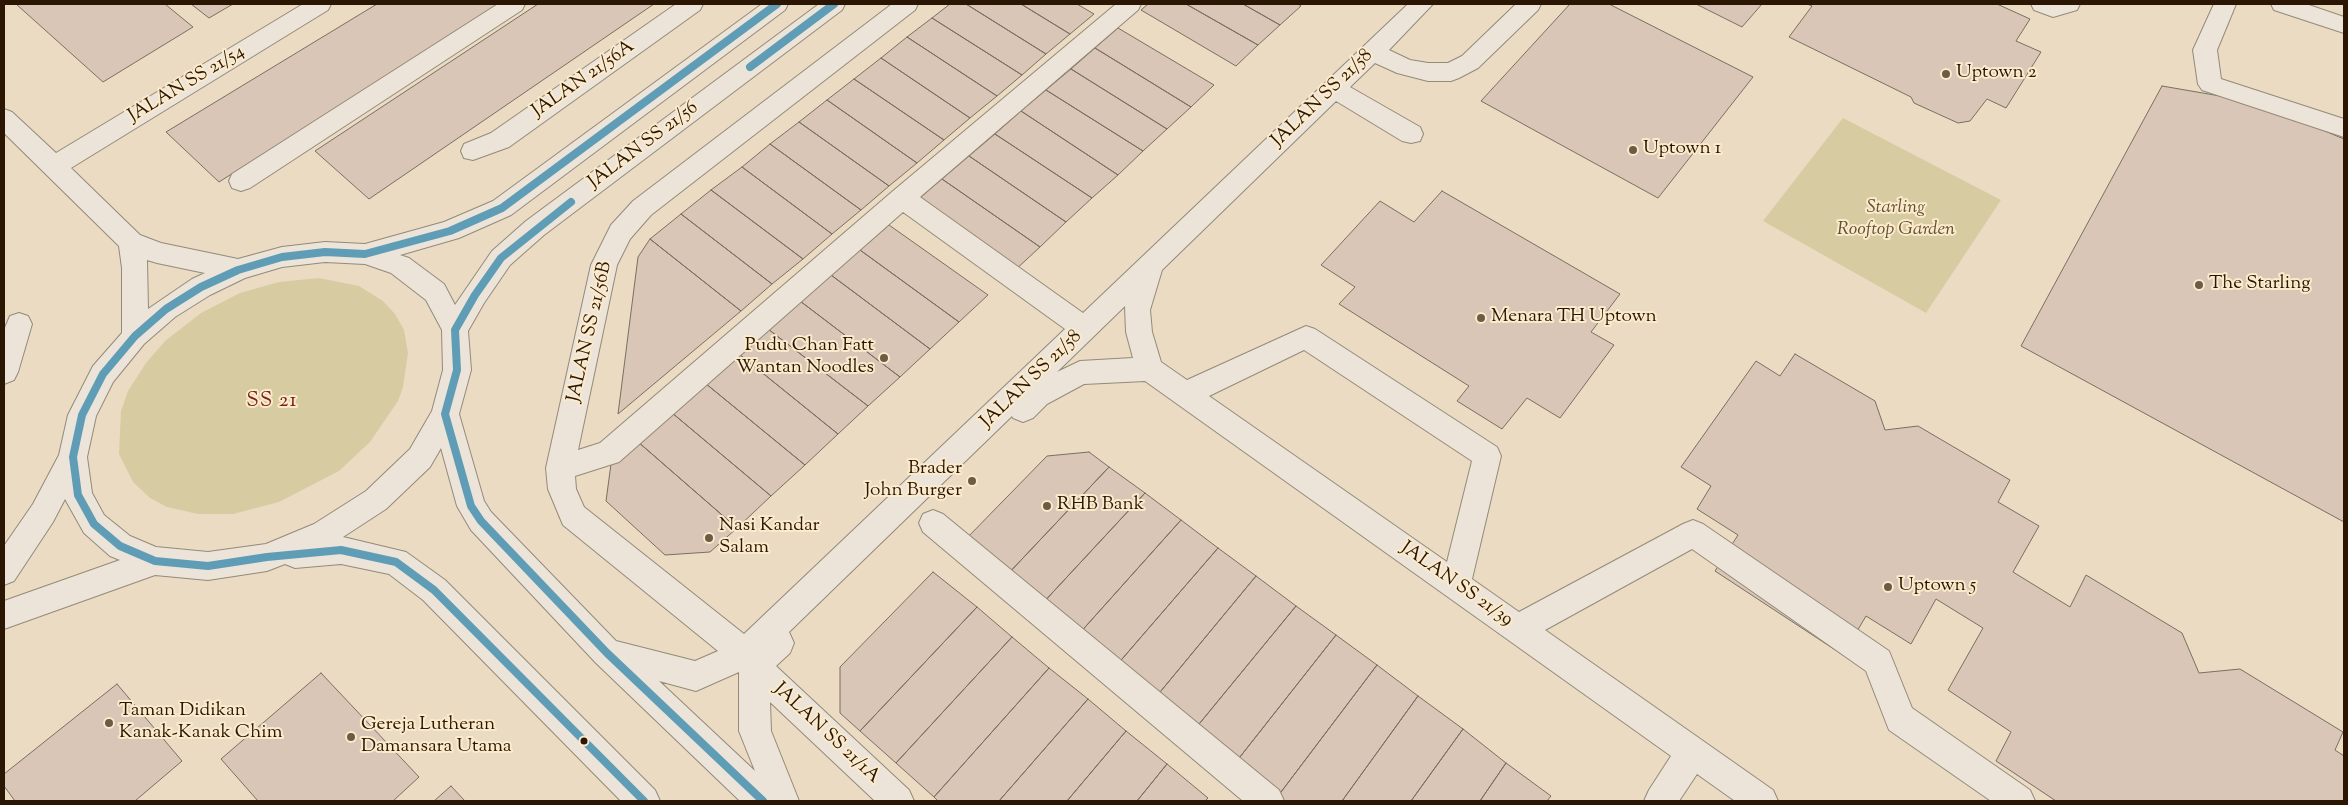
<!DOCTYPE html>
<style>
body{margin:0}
#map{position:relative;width:2348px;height:805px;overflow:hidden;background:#eadbc2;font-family:"Sorts Mill Goudy",serif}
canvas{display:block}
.frame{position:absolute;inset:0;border:5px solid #2a1602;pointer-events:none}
</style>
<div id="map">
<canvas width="2348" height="805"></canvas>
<div class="frame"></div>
</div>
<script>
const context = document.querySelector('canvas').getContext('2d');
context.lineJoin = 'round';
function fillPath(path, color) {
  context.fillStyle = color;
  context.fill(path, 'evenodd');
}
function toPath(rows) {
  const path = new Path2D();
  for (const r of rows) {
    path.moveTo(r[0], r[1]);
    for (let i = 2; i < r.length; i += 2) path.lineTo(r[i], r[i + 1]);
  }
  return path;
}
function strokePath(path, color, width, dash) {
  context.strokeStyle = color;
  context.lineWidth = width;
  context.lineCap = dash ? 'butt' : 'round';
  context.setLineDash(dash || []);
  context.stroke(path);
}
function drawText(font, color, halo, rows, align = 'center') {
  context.font = font + ' "Sorts Mill Goudy",serif';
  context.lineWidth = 4;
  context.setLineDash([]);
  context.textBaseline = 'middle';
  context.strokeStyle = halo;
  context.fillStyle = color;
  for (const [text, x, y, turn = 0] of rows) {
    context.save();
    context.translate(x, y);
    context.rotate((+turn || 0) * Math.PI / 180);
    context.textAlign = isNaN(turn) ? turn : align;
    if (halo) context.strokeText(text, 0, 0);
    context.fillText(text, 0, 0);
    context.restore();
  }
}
const green = toPath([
 [1843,118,2001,200,1926,313,1763,221],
 [319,278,359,286,383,301,395,314,404,330,408,353,403,387,398,401,370,442,339,471,279,502,233,514,198,514,167,507,150,498,133,482,119,454,121,411,128,391,146,363,165,341,201,313,240,293,279,282]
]);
const building = toPath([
 [16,4,165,4,193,27,103,82,16,4],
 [191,4,233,4,209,18,191,4],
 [377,4,500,4,219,182,166,132,377,4],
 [538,4,654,4,369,199,315,151,538,4],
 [950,4,966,4,1046,54,1022,75,932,18,950,4],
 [966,4,1021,4,1070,34,1046,54,966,4],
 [1021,4,1077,4,1094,14,1070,34,1021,4],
 [1148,4,1186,4,1258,45,1236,66,1141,10,1148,4],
 [1186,4,1243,4,1280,25,1258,45,1186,4],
 [1243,4,1298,4,1301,6,1280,25,1243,4],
 [1570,4,1609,4,1753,77,1658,198,1481,101,1570,4],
 [1696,4,1762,4,1742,27,1696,4],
 [1807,4,1997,4,2030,19,2016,41,2041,52,2006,108,1987,99,1970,121,1958,123,1914,103,1911,97,1789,37,1812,6,1807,4],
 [932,18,1022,75,997,96,907,37,932,18],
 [1118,28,1214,85,1191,107,1095,48,1118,28],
 [907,37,997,96,970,118,881,58,907,37],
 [1095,48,1191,107,1167,129,1071,69,1095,48],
 [881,58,970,118,944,140,854,79,881,58],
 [1071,69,1167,129,1143,151,1046,90,1071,69],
 [854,79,944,140,917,163,827,100,854,79],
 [2162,86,2255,102,2344,139,2344,522,2021,346,2162,86],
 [1046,90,1143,151,1118,175,1021,111,1046,90],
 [827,100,917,163,889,186,799,122,827,100],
 [1021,111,1118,175,1092,198,995,134,1021,111],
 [799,122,889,186,861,210,770,144,799,122],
 [995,134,1092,198,1066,222,969,156,995,134],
 [770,144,861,210,832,234,742,167,770,144],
 [969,156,1066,222,1040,247,942,179,969,156],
 [742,167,832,234,803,259,711,190,742,167],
 [942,179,1040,247,1013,272,914,203,942,179],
 [711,190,803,259,772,284,681,214,711,190],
 [1442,191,1620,294,1591,332,1614,345,1560,418,1527,398,1502,429,1457,401,1469,386,1339,304,1355,287,1321,265,1380,201,1414,222,1442,191],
 [681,214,772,284,741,311,650,239,681,214],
 [889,225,988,295,959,322,860,250,889,225],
 [650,239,741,311,618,414,638,257,650,239],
 [860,250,959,322,930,349,831,275,860,250],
 [831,275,930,349,900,377,800,301,831,275],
 [800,301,900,377,868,406,768,329,800,301],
 [768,329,868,406,838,434,739,354,768,329],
 [739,354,838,434,805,465,705,383,739,354],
 [1795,354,1875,401,1885,430,1918,426,2010,480,1998,502,2039,526,2013,572,2070,607,2086,575,2182,633,2199,673,2240,669,2343,732,2335,750,2344,756,2344,801,2056,801,1996,761,2011,732,1948,690,1983,628,1936,599,1911,644,1866,616,1843,655,1715,571,1738,535,1697,509,1711,486,1681,467,1756,361,1780,376,1795,354],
 [705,383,805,465,771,496,671,412,705,383],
 [671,412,771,496,737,528,637,441,671,412],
 [637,441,737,528,710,552,665,555,606,501,611,464,637,441],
 [1089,452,1109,467,1006,576,963,542,1047,456,1089,452],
 [1109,467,1145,493,1041,605,1006,576,1109,467],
 [1145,493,1181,520,1078,635,1041,605,1145,493],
 [1181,520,1218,548,1116,666,1078,635,1181,520],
 [1218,548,1256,576,1156,697,1116,666,1218,548],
 [933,572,977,607,860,731,840,713,840,667,933,572],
 [1256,576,1296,606,1195,729,1156,697,1256,576],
 [1296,606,1336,635,1236,762,1195,729,1296,606],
 [977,607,1012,637,896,763,860,731,977,607],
 [1336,635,1377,665,1278,796,1236,762,1336,635],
 [1012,637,1049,668,934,797,896,763,1012,637],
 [1377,665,1418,696,1342,801,1285,801,1278,796,1377,665],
 [1049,668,1088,699,999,801,938,801,934,797,1049,668],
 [321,673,419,777,393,801,258,801,221,759,321,673],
 [117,684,182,761,135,801,15,801,4,786,4,774,117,684],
 [1418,696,1463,729,1411,801,1342,801,1418,696],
 [1088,699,1126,731,1067,801,999,801,1088,699],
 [1463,729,1506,763,1480,801,1411,801,1463,729],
 [1126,731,1167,764,1137,801,1067,801,1126,731],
 [1506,763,1551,796,1547,801,1480,801,1506,763],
 [1167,764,1208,798,1205,801,1137,801,1167,764],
 [451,786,465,801,434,801,451,786]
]);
const minor = toPath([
 [303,4,331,4,328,10,71,168,140,235,161,243,238,259,282,247,325,242,365,244,444,222,493,201,762,4,788,4,785,10,511,215,459,238,400,255,409,258,444,284,455,305,492,251,526,221,819,4,845,4,842,10,544,235,510,265,484,303,468,331,471,370,459,414,484,501,491,512,616,641,695,661,718,651,563,525,548,489,546,468,591,265,611,225,633,201,892,4,918,4,915,10,651,215,630,239,617,265,578,450,600,443,893,191,1116,4,1141,4,1138,10,920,197,1083,313,1408,4,1433,4,1389,50,1410,60,1428,63,1448,63,1462,56,1516,4,1541,4,1538,10,1478,68,1459,78,1451,81,1428,81,1397,73,1375,63,1350,87,1420,127,1423,134,1420,141,1411,143,1402,141,1336,101,1162,270,1150,310,1152,332,1161,362,1187,380,1306,326,1315,329,1497,447,1501,456,1472,579,1519,612,1683,524,1693,520,1703,524,1889,651,1912,708,2030,790,2035,801,1991,801,1889,730,1866,671,1692,549,1545,630,1773,790,1778,801,1735,801,1697,774,1679,801,1644,801,1649,790,1671,756,1145,381,1084,384,1047,404,1033,418,1023,422,1013,418,1012,416,789,632,794,643,790,653,776,666,909,790,914,801,875,801,770,702,771,731,799,801,740,801,596,663,471,530,457,506,441,448,430,467,386,509,343,537,406,552,445,580,655,790,660,801,621,801,423,600,389,574,341,564,295,568,285,564,267,571,208,580,155,575,4,629,4,601,120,560,110,556,84,533,65,499,53,522,14,581,4,585,4,546,33,504,59,455,68,415,93,366,122,333,122,268,119,246,4,133,4,109,12,112,56,153,303,4],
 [903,212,1065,329,744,634,584,507,576,489,575,476,619,462,903,212],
 [147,260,157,263,205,273,192,279,148,309,147,260],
 [325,262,365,264,391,273,426,300,442,330,443,370,432,411,410,449,366,491,314,524,266,544,208,552,156,547,130,536,104,515,92,493,87,457,96,416,113,382,144,344,175,317,210,295,245,278,282,267,325,262],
 [1125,306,1126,332,1133,358,1080,361,1057,372,1125,306],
 [1304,350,1472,461,1447,562,1209,396,1304,350],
 [739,672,739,731,755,771,659,681,696,691,739,672],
 [498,4,525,4,522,10,250,188,241,191,232,188,229,181,232,174,498,4],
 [676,4,703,4,700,10,509,147,473,160,464,158,461,151,464,144,491,133,676,4],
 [2031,4,2080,4,2077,10,2053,17,2034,10,2031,4],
 [2214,4,2236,4,2217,50,2221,79,2344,119,2344,137,2202,90,2198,84,2193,50,2214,4],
 [2271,4,2306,4,2344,17,2344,33,2274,10,2271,4],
 [19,313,28,316,32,324,18,372,14,380,4,384,4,330,10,316,19,313],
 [933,510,943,514,1279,790,1284,801,1243,801,923,532,919,523,923,514,933,510]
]);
const bus1 = toPath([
 [750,67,834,4],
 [571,202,501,258,475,295,455,330,457,370,445,414,471,506,481,521,607,653,763,801],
 [644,801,434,590,396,562,341,550,267,557,208,566,155,561,120,546,94,524,78,495,73,457,82,415,103,374,135,336,166,309,201,287,238,270,282,257,325,252,365,254,450,231,502,208,777,4]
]);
const markers = [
 [1946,74,5,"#6d5b45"],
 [1633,150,5,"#6d5b45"],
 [2199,285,5,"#6d5b45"],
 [1481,318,5,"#6d5b45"],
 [884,358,5,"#6d5b45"],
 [972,481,5,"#6d5b45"],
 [1047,506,5,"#6d5b45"],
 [709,538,5,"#6d5b45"],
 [1888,587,5,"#6d5b45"],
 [109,723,5,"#6d5b45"],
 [351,737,5,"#6d5b45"],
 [584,741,4.5,"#2a1602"]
];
const poiNames = [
 ["Uptown 2",1956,74],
 ["Uptown 1",1643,150],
 ["The Starling",2209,285],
 ["Menara TH Uptown",1491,318],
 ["Pudu Chan Fatt",874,347,"right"],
 ["Wantan Noodles",874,369,"right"],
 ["Brader",962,470,"right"],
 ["John Burger",962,492,"right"],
 ["RHB Bank",1057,506],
 ["Nasi Kandar",719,527],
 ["Salam",719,549],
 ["Uptown 5",1898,587],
 ["Taman Didikan",119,712],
 ["Kanak-Kanak Chim",119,734],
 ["Gereja Lutheran",361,726],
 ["Damansara Utama",361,748]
];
const streetNames = [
 ["JALAN 21/56A",584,80,-35],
 ["JALAN SS 21/54",187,85,-31],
 ["JALAN SS 21/58",1323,99,-44],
 ["JALAN SS 21/56",644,146,-37],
 ["JALAN SS 21/56B",591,332,-77],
 ["JALAN SS 21/58",1032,380,-44],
 ["JALAN SS 21/39",1456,585,35],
 ["JALAN SS 21/1A",826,734,43]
];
const parkNames = [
 ["Starling",1896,209],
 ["Rooftop Garden",1896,231]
];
const quarterNames = [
 ["SS 21",272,402]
];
fillPath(green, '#d7cca1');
fillPath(building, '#d9c6b6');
strokePath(building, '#796f60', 1);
strokePath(minor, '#948a79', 2);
fillPath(minor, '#ece4d8');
strokePath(bus1, '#5f9db6', 8);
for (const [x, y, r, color] of markers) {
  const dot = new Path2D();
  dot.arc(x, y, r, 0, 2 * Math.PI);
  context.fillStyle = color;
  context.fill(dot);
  strokePath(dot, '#fceacc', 2);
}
drawText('19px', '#2a1602', '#fceacc', poiNames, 'left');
drawText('19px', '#2a1602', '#fceacc', streetNames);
drawText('italic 19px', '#615130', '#fceacc', parkNames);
context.letterSpacing = '1px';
drawText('21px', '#7a1f14', '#fceacc', quarterNames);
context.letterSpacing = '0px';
</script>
